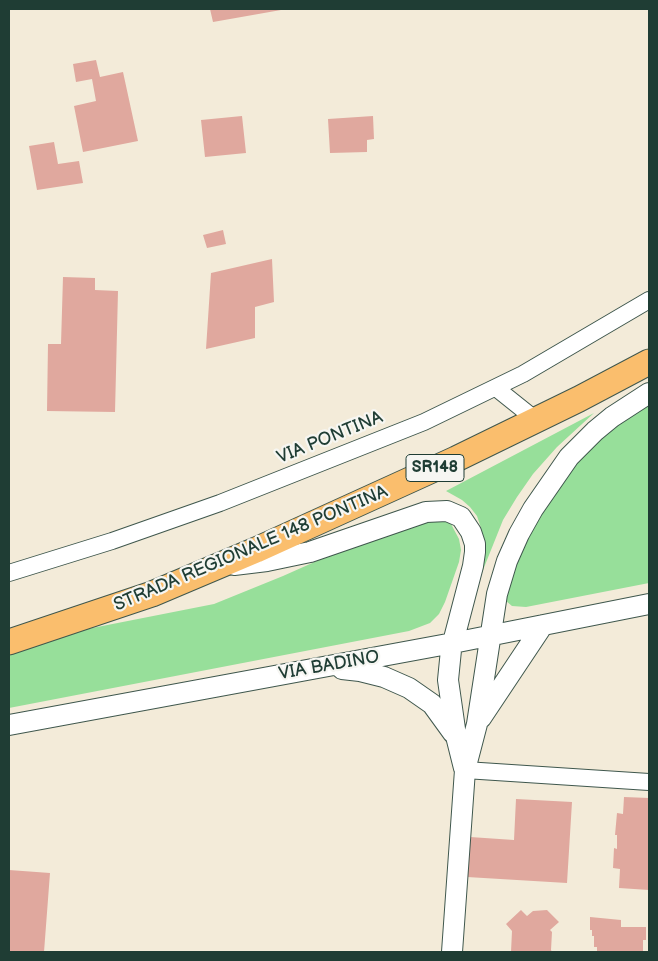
<!DOCTYPE html>
<style>
body{margin:0}
#map{position:relative;width:658px;height:961px;overflow:hidden;background:#f3ebd9;font-family:"Balsamiq Sans",sans-serif}
canvas{display:block}
.frame{position:absolute;inset:0;border:10px solid #1f3d34;pointer-events:none}
</style>
<div id="map">
<canvas width="658" height="961"></canvas>
<div class="frame"></div>
</div>
<script>
const context = document.querySelector('canvas').getContext('2d');
context.lineJoin = 'round';
function fillPath(path, color) {
  context.fillStyle = color;
  context.fill(path, 'evenodd');
}
function toPath(rows) {
  const path = new Path2D();
  for (const r of rows) {
    path.moveTo(r[0], r[1]);
    for (let i = 2; i < r.length; i += 2) path.lineTo(r[i], r[i + 1]);
  }
  return path;
}
function strokePath(path, color, width, dash) {
  context.strokeStyle = color;
  context.lineWidth = width;
  context.lineCap = dash ? 'butt' : 'round';
  context.setLineDash(dash || []);
  context.stroke(path);
}
function drawText(font, color, halo, rows, align = 'center') {
  context.font = font + ' "Balsamiq Sans",sans-serif';
  context.lineWidth = 4.5;
  context.setLineDash([]);
  context.textBaseline = 'middle';
  context.strokeStyle = halo;
  context.fillStyle = color;
  for (const [text, x, y, turn = 0] of rows) {
    context.save();
    context.translate(x, y);
    context.rotate((+turn || 0) * Math.PI / 180);
    context.textAlign = isNaN(turn) ? turn : align;
    if (halo) context.strokeText(text, 0, 0);
    context.fillText(text, 0, 0);
    context.restore();
  }
}
const green = toPath([
 [649,398,649,583,526,607,512,606,506,601,502,595,503,580,561,472],
 [594,413,557,447,533,474,517,497,503,520,475,590,482,540,481,528,477,516,470,507,462,500,446,491],
 [420,515,444,519,451,524,459,539,461,550,459,562,445,602,439,614,430,623,409,631,9,708,9,653,72,632,214,604,283,576]
]);
const building = toPath([
 [210,9,280,9,281,10,213,22],
 [96,60,100,77,123,72,138,141,83,152,74,106,96,101,92,79,76,82,73,64],
 [242,116,246,153,205,157,201,120],
 [373,116,374,139,367,140,367,152,330,153,328,119],
 [54,142,58,164,79,161,83,183,37,190,29,146],
 [223,230,226,244,207,248,203,235],
 [272,259,274,302,255,307,255,338,206,349,211,273],
 [63,277,95,278,95,290,118,291,115,412,47,411,48,344,61,344],
 [624,797,649,798,649,890,619,888,620,869,613,868,614,848,617,849,617,835,615,835,617,813,623,814],
 [516,799,572,802,567,883,467,877,470,837,514,840],
 [9,870,50,873,44,952,9,952],
 [521,910,527,916,533,911,547,910,559,922,550,930,552,932,551,950,552,952,511,952,512,931,506,924],
 [590,917,621,920,621,927,646,927,646,940,643,940,643,952,597,952,597,947,594,947,594,936,592,936,592,930,590,930]
]);
const minor = toPath([
 [496,388,536,420],
 [9,573,112,541,220,503,424,422,523,374,649,300],
 [465,770,649,782]
]);
const tertiary = toPath([
 [234,565,267,561,310,552,426,512,447,511,461,517,471,532,475,544,475,552,473,566,451,650,448,680,456,736,464,768],
 [342,669,360,671,384,677,409,688,432,704,453,733],
 [481,718,543,625],
 [9,725,453,643,649,604],
 [452,952,465,770,477,724,497,594,507,561,519,534,533,509,569,457,595,431,612,417,649,393]
]);
const primary = toPath([
 [9,642,152,594,256,550,456,459,579,399,649,362]
]);
const shields = [
 [435,468,58]
];
const shieldNames = [
 ["SR148",435,468]
];
const streetNames = [
 ["VIA PONTINA",330,438,-22],
 ["STRADA REGIONALE 148 PONTINA",251,549,-23],
 ["VIA BADINO",329,666,-10]
];
fillPath(green, '#97df9a');
fillPath(building, '#e0a89e');
strokePath(minor, '#3f574d', 18);
strokePath(tertiary, '#3f574d', 22);
strokePath(primary, '#3f574d', 27);
strokePath(minor, '#fff', 16);
strokePath(tertiary, '#fff', 20);
strokePath(primary, '#fabe6d', 25);
for (const [x, y, w] of shields) {
  const box = new Path2D();
  box.roundRect(x - w / 2, y - 13.5, w, 27, 4);
  context.fillStyle = '#f6f6f2';
  context.fill(box);
  strokePath(box, '#1f3d34', 1);
}
drawText('bold 16px', '#1f3d34', null, shieldNames);
drawText('18px', '#1f3d34', '#f6f6f2', streetNames);
</script>
